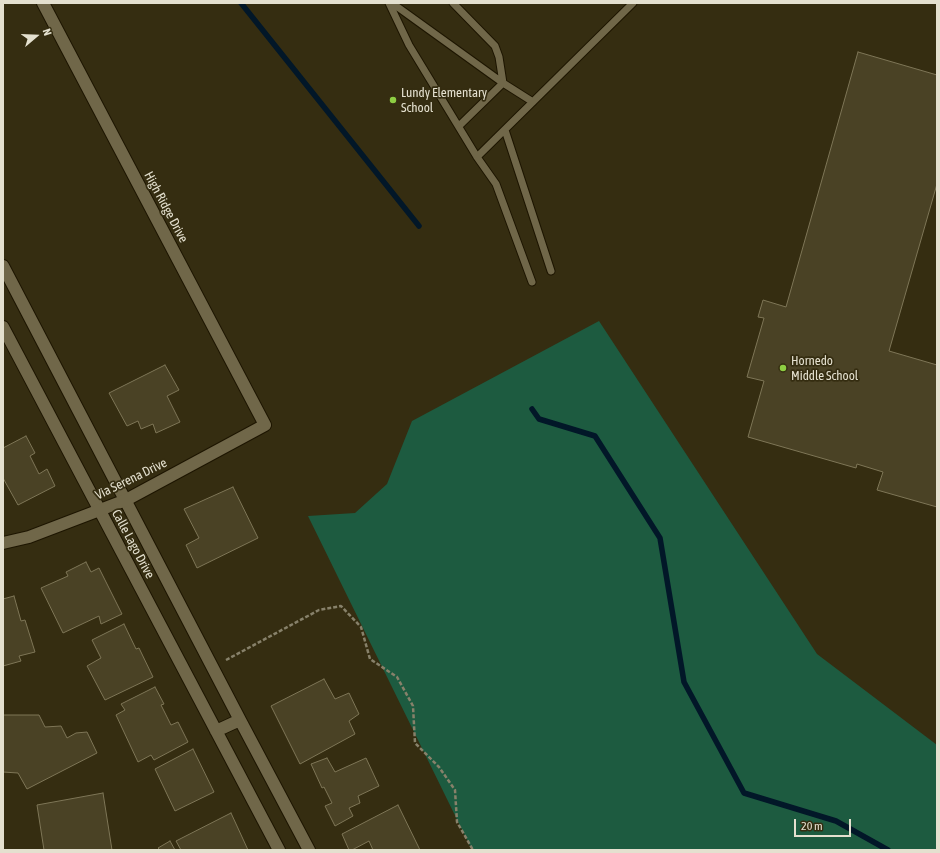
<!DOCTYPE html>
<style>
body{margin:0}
#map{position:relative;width:940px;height:853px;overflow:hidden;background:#352d11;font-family:"Asap Condensed",sans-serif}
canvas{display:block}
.frame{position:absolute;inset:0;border:4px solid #e4e0cf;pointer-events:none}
.north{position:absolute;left:16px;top:16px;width:40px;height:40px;-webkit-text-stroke:3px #352d11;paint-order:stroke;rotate:71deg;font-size:11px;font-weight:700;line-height:16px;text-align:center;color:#e4e0cf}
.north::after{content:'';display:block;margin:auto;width:14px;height:18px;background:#e4e0cf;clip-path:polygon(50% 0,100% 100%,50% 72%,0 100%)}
.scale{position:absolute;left:794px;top:819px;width:57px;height:18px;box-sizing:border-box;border:2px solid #e4e0cf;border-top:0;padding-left:5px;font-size:12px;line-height:14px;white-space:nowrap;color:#e4e0cf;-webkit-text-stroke:3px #352d11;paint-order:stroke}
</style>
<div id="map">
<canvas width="940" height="853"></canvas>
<div class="frame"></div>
<div class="north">N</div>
<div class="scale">20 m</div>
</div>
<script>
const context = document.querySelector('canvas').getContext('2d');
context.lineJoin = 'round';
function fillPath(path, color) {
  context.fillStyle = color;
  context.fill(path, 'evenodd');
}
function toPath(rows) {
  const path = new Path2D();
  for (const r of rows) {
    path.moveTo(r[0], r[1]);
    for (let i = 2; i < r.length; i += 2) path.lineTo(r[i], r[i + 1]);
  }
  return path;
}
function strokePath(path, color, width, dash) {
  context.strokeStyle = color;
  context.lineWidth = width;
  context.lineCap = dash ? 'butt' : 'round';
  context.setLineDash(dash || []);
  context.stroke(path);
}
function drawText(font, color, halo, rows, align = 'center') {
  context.font = font + ' "Asap Condensed",sans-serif';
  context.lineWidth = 3.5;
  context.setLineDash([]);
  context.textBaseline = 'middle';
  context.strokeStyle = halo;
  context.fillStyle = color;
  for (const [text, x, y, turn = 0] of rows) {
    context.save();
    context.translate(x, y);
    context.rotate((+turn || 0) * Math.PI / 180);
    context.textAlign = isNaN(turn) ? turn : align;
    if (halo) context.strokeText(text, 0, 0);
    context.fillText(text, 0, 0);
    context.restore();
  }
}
const green = toPath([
 [599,321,817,654,937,745,937,850,472,850,308,516,355,513,387,484,412,421]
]);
const stream = toPath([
 [241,3,419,226],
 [532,409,539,419,595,436,660,538,684,682,744,793,836,821,888,850]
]);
const building = toPath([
 [858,52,937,75,937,184,889,351,937,365,937,507,877,490,883,472,857,464,856,468,748,437,764,381,747,377,764,318,758,317,763,300,786,307,858,52],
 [165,365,179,390,167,396,180,422,156,433,153,424,141,429,138,421,127,426,109,393,165,365],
 [26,436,35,453,30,456,39,474,47,469,55,486,18,505,3,478,3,448,26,436],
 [233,487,258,538,197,568,186,545,199,538,184,509,233,487],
 [86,562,91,572,99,568,122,614,101,624,99,616,63,633,41,588,68,576,66,572,86,562],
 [14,596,21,621,25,620,35,652,19,656,21,661,3,666,3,599,14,596],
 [124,624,136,649,139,648,153,677,105,700,87,666,101,658,92,640,124,624],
 [324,679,335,699,349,693,359,714,349,721,355,734,300,764,271,706,324,679],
 [155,687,164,704,161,705,171,725,178,722,188,742,154,760,151,755,138,762,116,715,125,710,121,704,155,687],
 [3,715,39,715,45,727,61,726,67,738,76,733,87,732,97,753,27,789,18,773,3,772,3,715],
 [193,749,214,792,175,811,155,769,193,749],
 [327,758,335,772,366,758,379,786,358,796,360,803,349,808,353,816,335,826,325,806,332,803,324,787,322,788,311,764,327,758],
 [103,793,112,850,44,850,37,805,103,793],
 [398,805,420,850,373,850,369,841,352,850,349,850,342,834,398,805],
 [231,813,248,850,181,850,176,841,231,813],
 [170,841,175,850,160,850,158,848,170,841]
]);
const path = toPath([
 [226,660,319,610,341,606,361,627,370,659,397,677,413,706,415,743,439,767,455,790,457,822,473,850]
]);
const lane = toPath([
 [389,3,409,45,477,157,496,184,532,282],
 [392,3,503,83,533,102],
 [453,3,495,46,499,57,503,83],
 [459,126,503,83],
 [505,130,551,271],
 [477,157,633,3]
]);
const street = toPath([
 [3,266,240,720,309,850],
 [3,327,279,850],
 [216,731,240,720]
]);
const secondary = toPath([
 [3,543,29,537,126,500,265,425,43,3]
]);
const markers = [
 [393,100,4,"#8ece43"],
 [783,368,4,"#8ece43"]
];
const poiNames = [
 ["Lundy Elementary",401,93],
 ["School",401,108],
 ["Hornedo",791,361],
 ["Middle School",791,376]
];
const streetNames = [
 ["High Ridge Drive",166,207,62],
 ["Via Serena Drive",131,479,-26],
 ["Calle Lago Drive",133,544,62]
];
fillPath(green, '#1d5b40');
strokePath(stream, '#021728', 5.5);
fillPath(building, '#4a4225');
strokePath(building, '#7e7657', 1);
strokePath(lane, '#1d1500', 9);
strokePath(street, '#1d1500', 14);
strokePath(secondary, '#1d1500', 14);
strokePath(path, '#87816a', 2.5, [4, 2]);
strokePath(lane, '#706749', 7);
strokePath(street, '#706749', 12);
strokePath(secondary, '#706749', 12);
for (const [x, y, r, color] of markers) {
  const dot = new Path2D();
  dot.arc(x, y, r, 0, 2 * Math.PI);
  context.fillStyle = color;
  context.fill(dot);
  strokePath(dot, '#352d11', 1.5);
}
drawText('13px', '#e4e0cf', '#352d11', poiNames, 'left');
drawText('13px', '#e4e0cf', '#352d11', streetNames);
</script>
